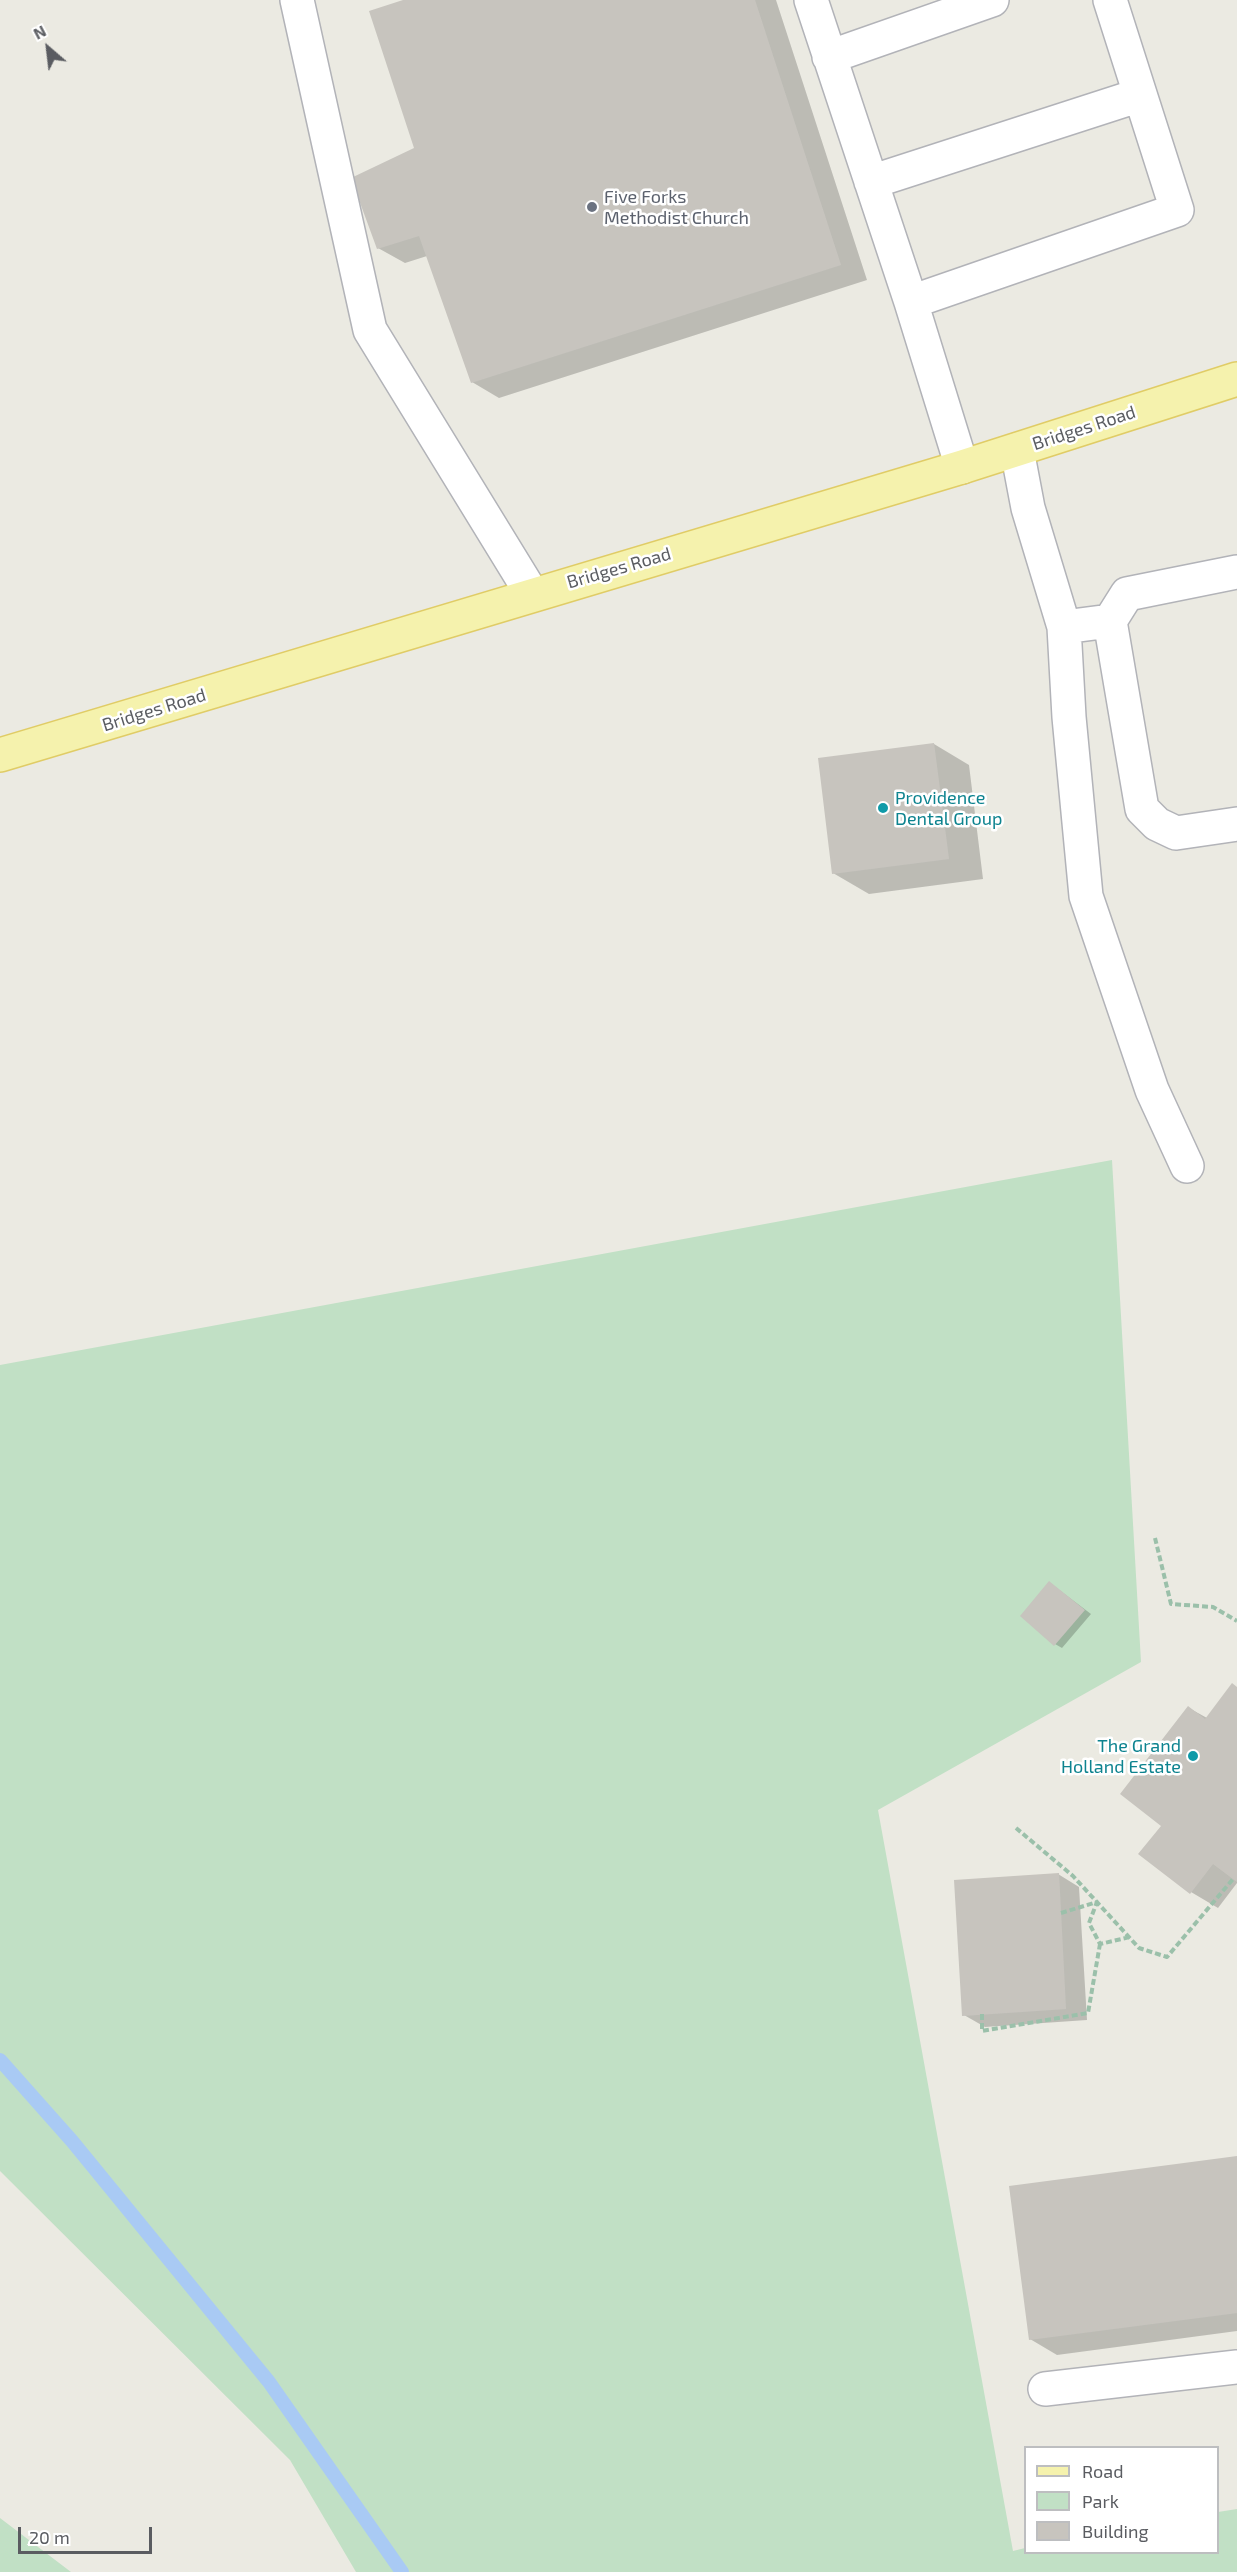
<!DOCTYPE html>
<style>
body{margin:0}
#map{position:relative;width:1237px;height:2572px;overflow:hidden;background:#ebeae2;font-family:"Exo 2",sans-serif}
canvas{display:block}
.legend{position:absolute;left:1024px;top:2446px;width:195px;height:108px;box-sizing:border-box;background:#fff;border:2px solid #bdbec0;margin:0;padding:8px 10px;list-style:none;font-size:18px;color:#5a5c61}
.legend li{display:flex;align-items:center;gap:12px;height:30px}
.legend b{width:30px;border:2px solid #bdbec0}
.north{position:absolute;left:18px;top:18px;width:60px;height:60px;-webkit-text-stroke:4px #fff;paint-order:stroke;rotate:332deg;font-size:16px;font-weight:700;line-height:24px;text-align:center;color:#5a5c61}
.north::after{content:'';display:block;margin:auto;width:21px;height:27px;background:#5a5c61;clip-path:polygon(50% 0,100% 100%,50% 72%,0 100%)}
.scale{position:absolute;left:18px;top:2527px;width:134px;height:27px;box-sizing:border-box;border:3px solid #5a5c61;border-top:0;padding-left:8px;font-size:18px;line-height:21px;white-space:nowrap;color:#5a5c61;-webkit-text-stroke:4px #fff;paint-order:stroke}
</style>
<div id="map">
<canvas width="1237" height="2572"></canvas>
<ul class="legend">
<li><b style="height:8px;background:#f5f2ad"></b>Road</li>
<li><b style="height:16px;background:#c1e0c5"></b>Park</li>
<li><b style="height:16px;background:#c7c4be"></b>Building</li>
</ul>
<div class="north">N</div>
<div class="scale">20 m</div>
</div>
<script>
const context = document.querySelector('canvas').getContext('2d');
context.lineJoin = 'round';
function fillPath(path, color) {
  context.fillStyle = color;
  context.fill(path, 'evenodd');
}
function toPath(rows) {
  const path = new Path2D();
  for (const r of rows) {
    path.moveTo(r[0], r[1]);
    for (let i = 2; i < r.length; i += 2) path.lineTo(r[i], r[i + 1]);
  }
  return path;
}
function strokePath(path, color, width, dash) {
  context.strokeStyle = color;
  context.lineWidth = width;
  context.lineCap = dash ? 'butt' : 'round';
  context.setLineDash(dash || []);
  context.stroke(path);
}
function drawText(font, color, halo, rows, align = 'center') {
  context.font = font + ' "Exo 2",sans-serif';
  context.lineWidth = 5;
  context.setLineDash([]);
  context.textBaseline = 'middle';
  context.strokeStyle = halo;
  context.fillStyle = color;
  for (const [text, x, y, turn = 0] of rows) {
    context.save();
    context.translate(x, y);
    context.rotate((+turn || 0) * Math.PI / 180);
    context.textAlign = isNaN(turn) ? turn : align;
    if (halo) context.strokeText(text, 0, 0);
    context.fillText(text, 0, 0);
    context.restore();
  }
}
const green = toPath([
 [1112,1160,1141,1662,878,1810,1013,2551,1025,2548,1026,2552,1218,2552,1218,2512,1237,2509,1237,2572,356,2572,290,2460,0,2171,0,1365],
 [0,2518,71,2572,0,2572]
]);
const shadow = toPath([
 [407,0,776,0,867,280,499,398,472,382,427,256,405,263,378,248,416,149],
 [934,744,969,765,983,879,869,894,833,873],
 [1050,1583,1091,1614,1062,1648,1055,1644],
 [1237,1688,1237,1883,1218,1908,1191,1892,1163,1826,1189,1708,1207,1718],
 [1058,1874,1079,1887,1087,2020,985,2027,964,2015],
 [1237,2158,1237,2331,1057,2355,1030,2339]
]);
const stream = toPath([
 [0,2060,72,2141,269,2382,402,2572]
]);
const building = toPath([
 [403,0,755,0,841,265,471,383,419,236,377,249,351,178,414,148,369,11],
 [934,743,949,859,832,874,818,758],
 [1049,1581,1085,1610,1054,1646,1020,1616],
 [1232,1683,1237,1687,1237,1882,1213,1864,1190,1894,1138,1854,1161,1826,1120,1794,1188,1706,1205,1719],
 [1059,1873,1066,2009,962,2016,954,1880],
 [1237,2156,1237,2313,1029,2340,1009,2186]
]);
const path = toPath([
 [1155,1538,1171,1604,1213,1607,1237,1621],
 [1016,1828,1073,1876,1139,1948,1167,1957,1233,1879],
 [1061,1913,1097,1902,1089,1923,1100,1944,1130,1937],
 [982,2014,982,2031,1088,2013,1100,1944]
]);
const minor = toPath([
 [297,0,370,330,532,594],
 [811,0,911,302,962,467],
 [829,57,992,0],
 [871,182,1140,95],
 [911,302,1177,210,1110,0],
 [1017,450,1028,508,1064,627,1110,621],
 [1237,572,1127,594,1110,621,1142,809,1157,824,1176,833,1237,824],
 [1064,627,1069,717,1086,896,1152,1090,1187,1166],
 [1045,2389,1237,2367]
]);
const major = toPath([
 [0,755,962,467,1237,379]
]);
const markers = [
 [592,207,6,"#6b7280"],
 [883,808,6,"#0f9aa8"],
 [1193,1756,6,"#0f9aa8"]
];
const worshipNames = [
 ["Five Forks",604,197],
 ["Methodist Church",604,218]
];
const streetNames = [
 ["Bridges Road",1084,428,-18],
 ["Bridges Road",619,568,-16],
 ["Bridges Road",154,710,-17]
];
const cultureNames = [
 ["Providence",895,798],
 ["Dental Group",895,819],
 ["The Grand",1181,1746,"right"],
 ["Holland Estate",1181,1767,"right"]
];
fillPath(green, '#c1e0c5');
fillPath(shadow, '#0003');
strokePath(stream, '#a9caf4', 14);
fillPath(building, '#c7c4be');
strokePath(minor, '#b2b3b8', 36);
strokePath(major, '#e0cc66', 36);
strokePath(path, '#9bc0aa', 4, [6, 3]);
strokePath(minor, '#fff', 33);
strokePath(major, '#f5f2ad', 33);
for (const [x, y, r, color] of markers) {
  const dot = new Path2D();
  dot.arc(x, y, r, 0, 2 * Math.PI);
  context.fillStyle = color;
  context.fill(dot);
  strokePath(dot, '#fff', 2);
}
drawText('18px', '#5b616d', '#fff', worshipNames, 'left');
drawText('18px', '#5a5c61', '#fff', streetNames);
drawText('18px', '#0d838f', '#fff', cultureNames, 'left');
</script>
